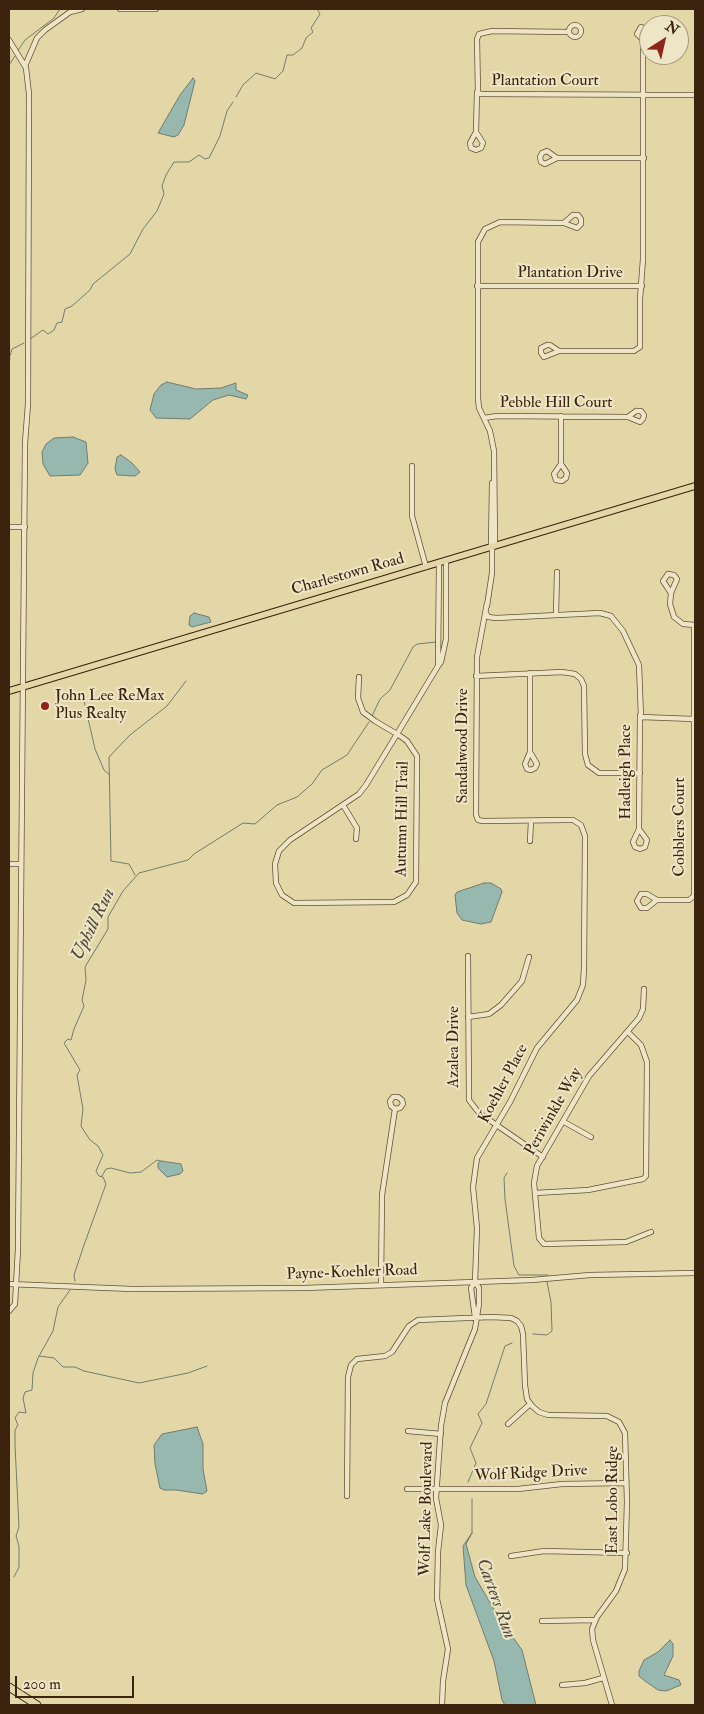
<!DOCTYPE html>
<style>
body{margin:0}
#map{position:relative;width:704px;height:1714px;overflow:hidden;background:#e4d7a7;font-family:"IM FELL Double Pica",serif}
canvas{display:block}
.frame{position:absolute;inset:0;border:10px solid #3b230d;pointer-events:none}
.north{position:absolute;left:639px;top:15px;width:50px;height:50px;box-sizing:border-box;background:#ede5c6;border:1px solid #a6977c;border-radius:50%;rotate:35deg;font-size:14px;font-weight:700;line-height:20px;text-align:center;color:#3b230d}
.north::after{content:'';display:block;margin:auto;width:18px;height:22px;background:#8f2418;clip-path:polygon(50% 0,100% 100%,50% 72%,0 100%)}
.scale{position:absolute;left:15px;top:1676px;width:119px;height:22px;box-sizing:border-box;border:2px solid #3b230d;border-top:0;padding-left:6px;font-size:15px;line-height:18px;white-space:nowrap;color:#3b230d;-webkit-text-stroke:4px #ede5c6;paint-order:stroke}
</style>
<div id="map">
<canvas width="704" height="1714"></canvas>
<div class="frame"></div>
<div class="north">N</div>
<div class="scale">200 m</div>
</div>
<script>
const context = document.querySelector('canvas').getContext('2d');
context.lineJoin = 'round';
function fillPath(path, color) {
  context.fillStyle = color;
  context.fill(path, 'evenodd');
}
function toPath(rows) {
  const path = new Path2D();
  for (const r of rows) {
    if (r.length === 3) {
      path.moveTo(r[0] + r[2], r[1]);
      path.arc(r[0], r[1], r[2], 0, 2 * Math.PI);
      continue;
    }
    path.moveTo(r[0], r[1]);
    for (let i = 2; i < r.length; i += 2) path.lineTo(r[i], r[i + 1]);
  }
  return path;
}
function strokePath(path, color, width, dash) {
  context.strokeStyle = color;
  context.lineWidth = width;
  context.lineCap = dash ? 'butt' : 'round';
  context.setLineDash(dash || []);
  context.stroke(path);
}
function drawText(font, color, halo, rows, align = 'center') {
  context.font = font + ' "IM FELL Double Pica",serif';
  context.lineWidth = 4;
  context.setLineDash([]);
  context.textBaseline = 'middle';
  context.strokeStyle = halo;
  context.fillStyle = color;
  for (const [text, x, y, turn = 0] of rows) {
    context.save();
    context.translate(x, y);
    context.rotate((+turn || 0) * Math.PI / 180);
    context.textAlign = isNaN(turn) ? turn : align;
    if (halo) context.strokeText(text, 0, 0);
    context.fillText(text, 0, 0);
    context.restore();
  }
}
const water = toPath([
 [193,78,195,81,184,125,178,135,174,137,158,133,180,95,193,78],
 [167,382,196,389,221,388,236,383,236,390,248,395,246,399,229,395,213,400,190,419,156,418,150,410,154,394,161,385,167,382],
 [73,437,86,442,88,463,80,475,50,476,43,464,42,452,46,444,54,438,73,437],
 [121,455,132,463,140,472,135,476,117,475,115,469,117,457,121,455],
 [194,613,209,617,211,622,192,627,189,625,190,616,194,613],
 [484,883,491,883,501,889,502,892,491,922,481,924,462,920,457,913,455,895,457,892,484,883],
 [161,1161,181,1164,183,1171,180,1174,167,1177,158,1168,158,1163,161,1161],
 [197,1427,203,1444,203,1469,207,1491,203,1494,176,1490,164,1490,160,1488,155,1464,154,1445,162,1434,197,1427],
 [472,1533,466,1544,475,1577,498,1616,522,1650,536,1705,505,1705,502,1700,494,1661,466,1585,463,1546,472,1533],
 [670,1640,673,1644,673,1656,664,1675,679,1680,681,1685,666,1691,658,1690,645,1681,639,1676,639,1671,644,1660,658,1652,670,1640]
]);
const stream = toPath([
 [17,52,25,40,54,18,60,9],
 [9,65,15,56],
 [236,97,243,85,256,73,275,79,283,71,287,55,293,55,302,48,306,38,313,32,311,28,320,14,317,9],
 [30,339,43,330,48,334,54,330,57,323,62,322,65,309,72,306,90,290,93,284,130,254,143,229,157,211,164,194,162,186,166,175,174,162,189,162,199,155,205,159,209,158,220,136,227,111,233,102],
 [10,356,12,349,24,343],
 [9,362,10,358],
 [82,692,95,749,104,770,110,775],
 [372,716,380,699,390,690,413,647,417,644,436,642],
 [135,875,129,864,111,861,109,757,130,735,167,706,186,681],
 [507,1173,504,1178,505,1199,514,1266,519,1275,548,1275],
 [102,1176,106,1169,111,1168,130,1173,141,1172,157,1160,160,1161],
 [75,1281,74,1275,84,1245,106,1184,103,1177,99,1176,96,1171,103,1155,98,1146,90,1140,81,1126,83,1109,77,1075,80,1070,64,1043,68,1039,71,1040,74,1029,84,1006,82,1000,86,980,85,967,108,929,108,917,123,891,139,873,188,860,194,854,243,823,255,824,277,805,297,797,312,784,322,770,347,755,369,722],
 [533,1334,547,1335,552,1331,551,1302,547,1282],
 [39,1356,54,1358,63,1367,75,1367,84,1371,139,1383,188,1373,207,1366],
 [468,1482,476,1463,470,1448,482,1423,478,1414,486,1404,505,1346,512,1343],
 [472,1499,472,1533],
 [14,1577,19,1567,19,1546,16,1536,19,1527,15,1445,15,1430,18,1425,15,1418,19,1412,26,1413,23,1398,25,1392,32,1390,33,1373,38,1358,53,1331,58,1307,70,1290],
 [9,1581,10,1580]
]);
const minor = toPath([
 [120,9,156,9],
 [575,31,6],
 [649,30,641,27,637,34,643,40,649,36],
 [568,32,492,31,479,34,477,39,478,93,481,94,695,95],
 [9,40,26,68,29,94,28,404,25,443,18,1249,15,1304,9,1311],
 [25,66,37,38,45,30,70,12,82,9],
 [476,132,483,143,481,148,476,150,471,148,470,143,476,132],
 [476,132,477,92],
 [547,151,557,158,545,164,541,162,540,157,542,153,547,151],
 [557,158,644,158],
 [573,215,578,215,581,219,581,224,577,228,564,223,573,215],
 [477,286,642,286],
 [547,345,550,345,559,351,544,357,541,353,541,348,547,345],
 [559,351,634,351,640,347,640,299,643,259,643,40],
 [636,411,641,411,644,415,643,419,640,422,628,417,636,411],
 [484,418,497,416,628,417],
 [561,464,561,416],
 [561,464,567,473,566,478,562,481,556,480,554,474,561,464],
 [412,466,412,516,426,567],
 [9,527,25,527],
 [495,545,494,451,490,431,479,408,478,398,478,242,485,229,500,222,564,223],
 [491,547,492,483],
 [668,574,674,575,677,579,671,593,663,581,668,574],
 [671,593,670,604,674,617,683,624,695,625],
 [487,606,492,573,492,546],
 [486,613,488,617,496,618,600,613,611,616,623,631,639,665,641,717,694,719],
 [556,615,557,572],
 [438,664,439,563],
 [476,676,562,672,575,674,581,679,584,686,585,754,588,765,599,773,640,773],
 [359,677,358,698,363,712,375,721,385,727,397,734,403,738,407,741,417,756,416,882,407,895,394,902,294,903,282,895,276,883,275,864,279,851,290,840,359,794,366,785,397,734,438,666,441,662,446,639,446,561],
 [530,752,530,673],
 [530,752,537,764,535,768,531,770,527,769,525,764,530,752],
 [343,805,357,828,356,839],
 [639,829,640,715],
 [639,829,647,840,645,847,640,849,635,847,633,842,639,829],
 [530,841,531,821],
 [9,864,21,864],
 [641,894,647,894,657,900,647,908,641,908,637,901,641,894],
 [657,900,689,900,694,896,694,625],
 [468,956,469,1100,479,1113,543,1157],
 [644,989,643,1009,639,1018,589,1076,537,1166,534,1183,539,1238,544,1244,626,1242,651,1232],
 [468,1017,489,1014,501,1005,522,981,529,957],
 [564,1122,591,1137],
 [535,1193,588,1190,643,1179,646,1176,647,1062,641,1045,628,1032],
 [475,1282,477,1228,473,1187,477,1158,510,1102,537,1048,577,1000,583,985,584,968,585,836,581,825,573,820,566,820,483,821,478,820,476,815,477,657,487,603],
 [9,1284,132,1289,304,1288,532,1280,590,1275,695,1273],
 [381,1284,382,1195,395,1109,391,1106,390,1101,393,1097,398,1097,402,1100,403,1104,400,1108,395,1109],
 [475,1317,471,1288,475,1282],
 [508,1424,530,1404],
 [408,1431,441,1434],
 [407,1489,518,1489,562,1484,626,1483],
 [347,1496,348,1377,351,1365,357,1359,385,1356,392,1352,409,1326,418,1320,491,1317,511,1318,517,1321,521,1326,523,1334,525,1385,527,1399,532,1406,539,1412,548,1415,607,1416,619,1422,625,1433,627,1502,625,1569,616,1591,597,1617,592,1629,593,1640,612,1705],
 [511,1556,544,1551,627,1553],
 [542,1621,595,1620],
 [562,1685,585,1683,603,1678],
 [442,1705,443,1681,448,1649,437,1599,438,1552,441,1525,436,1498,441,1426,445,1403,475,1329,479,1304,479,1288,475,1282]
]);
const major = toPath([
 [9,691,695,486]
]);
const highway = toPath([
 [9,1687,37,1705]
]);
const markers = [
 [45,706,5,"#8f2418"]
];
const streetNames = [
 ["Plantation Court",545,82],
 ["Plantation Drive",570,274],
 ["Pebble Hill Court",556,404],
 ["Charlestown Road",348,575,-16],
 ["Sandalwood Drive",464,746,-90],
 ["Hadleigh Place",627,772,-90],
 ["Autumn Hill Trail",403,819,-89],
 ["Cobblers Court",681,827,-90],
 ["Azalea Drive",455,1047,-90],
 ["Koehler Place",504,1084,-62],
 ["Periwinkle Way",554,1112,-60],
 ["Payne-Koehler Road",352,1273,-2],
 ["Wolf Ridge Drive",531,1474,-3],
 ["East Lobo Ridge",614,1500,-90],
 ["Wolf Lake Boulevard",427,1509,-89]
];
const poiNames = [
 ["John Lee ReMax",55,697],
 ["Plus Realty",55,715]
];
const waterNames = [
 ["Uphill Run",94,925,-64],
 ["Carters Run",495,1599,70]
];
fillPath(water, '#97b8af');
strokePath(water, '#727c6e', 1);
strokePath(stream, '#727c6e', 1);
strokePath(minor, '#655034', 6);
strokePath(major, '#3b230d', 8);
strokePath(highway, '#3b230d', 9);
strokePath(minor, '#ede5c6', 4.5);
strokePath(major, '#e4d7a7', 5.5);
strokePath(highway, '#e4d7a7', 7);
for (const [x, y, r, color] of markers) {
  const dot = new Path2D();
  dot.arc(x, y, r, 0, 2 * Math.PI);
  context.fillStyle = color;
  context.fill(dot);
  strokePath(dot, '#ede5c6', 2);
}
drawText('16px', '#3b230d', '#ede5c6', streetNames);
drawText('16px', '#3b230d', '#ede5c6', poiNames, 'left');
drawText('italic 18px', '#524836', '#ede5c6', waterNames);
</script>
